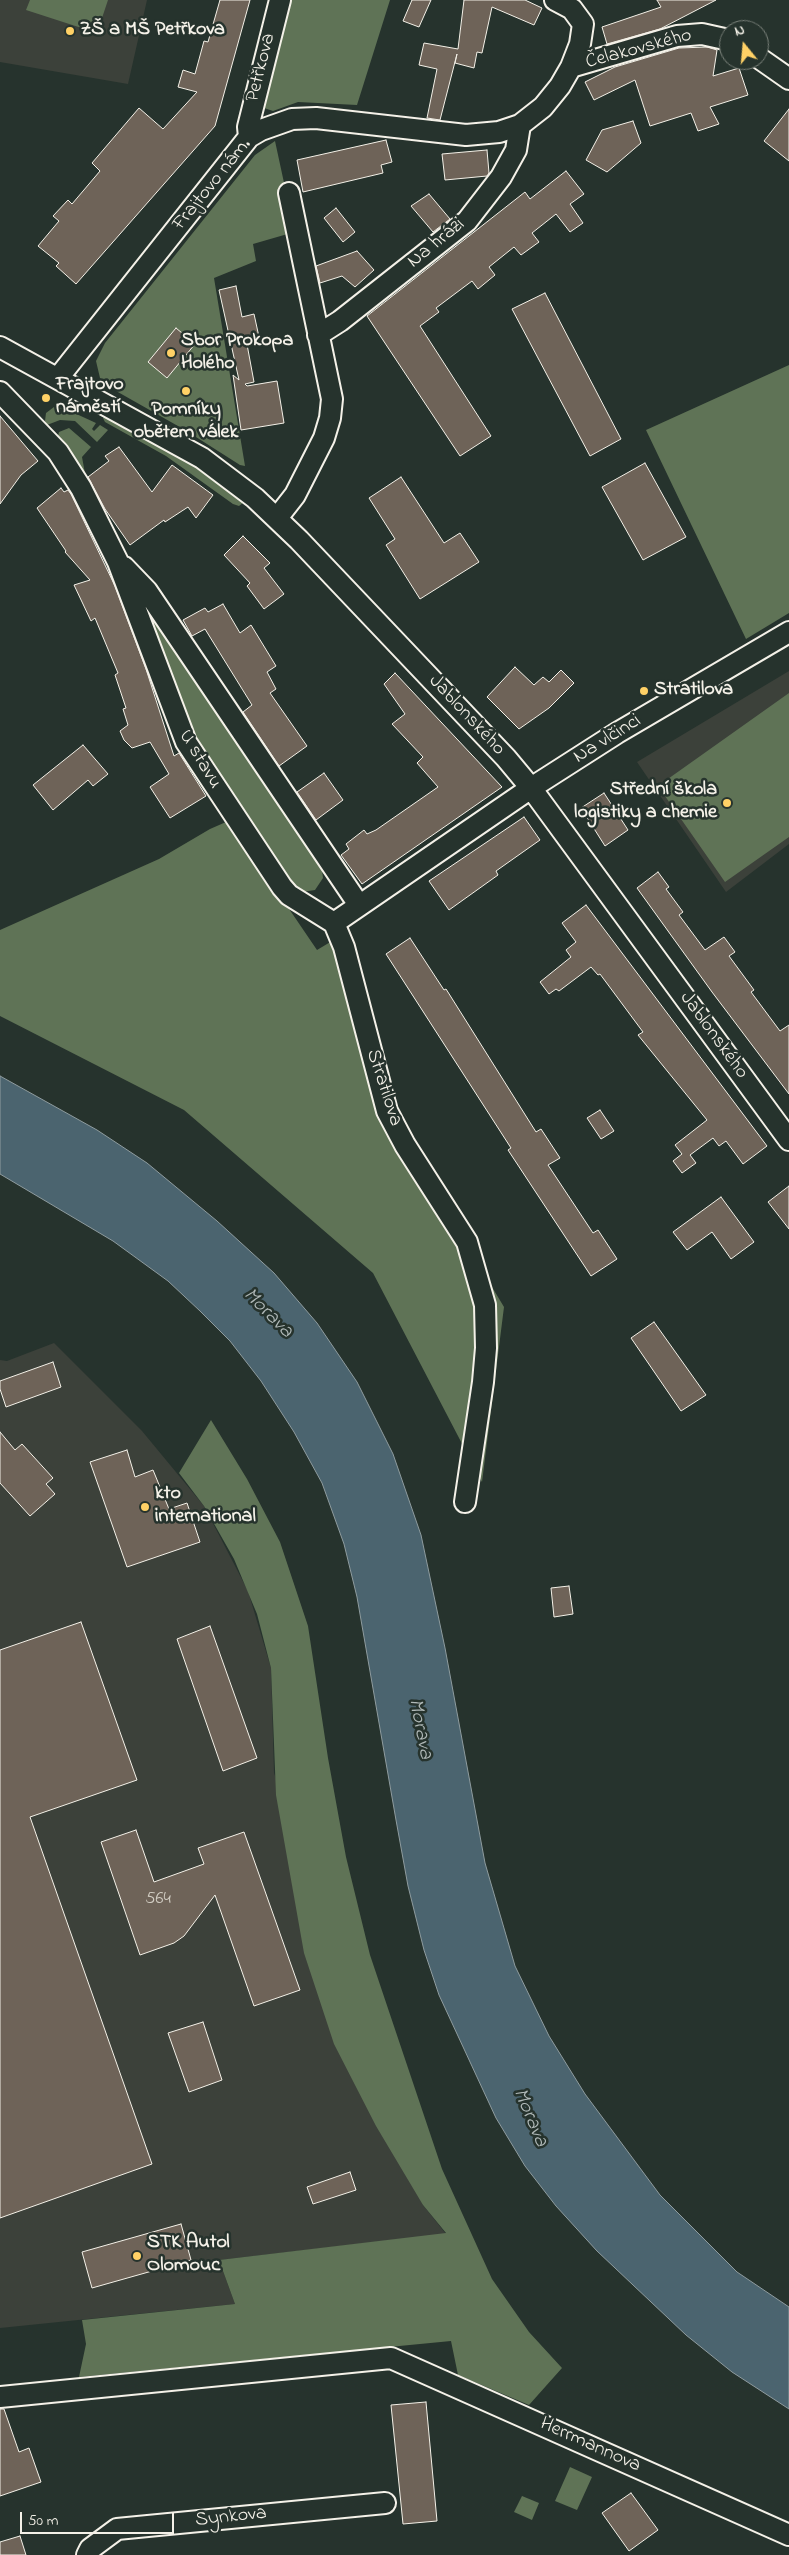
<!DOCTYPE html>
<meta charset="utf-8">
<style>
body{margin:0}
#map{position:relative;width:789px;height:2555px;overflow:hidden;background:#26332d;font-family:"Indie Flower",sans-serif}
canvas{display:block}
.north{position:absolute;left:719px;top:20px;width:50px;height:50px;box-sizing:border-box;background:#26332d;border:1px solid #787f78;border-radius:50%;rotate:343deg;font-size:14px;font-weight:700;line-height:20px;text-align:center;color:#f4f1e8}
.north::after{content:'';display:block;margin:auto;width:18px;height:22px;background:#ffd166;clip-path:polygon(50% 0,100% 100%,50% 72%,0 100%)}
.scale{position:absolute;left:20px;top:2512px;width:154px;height:22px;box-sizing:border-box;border:2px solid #f4f1e8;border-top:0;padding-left:6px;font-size:15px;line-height:18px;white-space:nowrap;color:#f4f1e8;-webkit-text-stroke:4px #26332d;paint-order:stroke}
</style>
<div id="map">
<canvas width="789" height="2555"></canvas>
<div class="north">N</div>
<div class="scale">50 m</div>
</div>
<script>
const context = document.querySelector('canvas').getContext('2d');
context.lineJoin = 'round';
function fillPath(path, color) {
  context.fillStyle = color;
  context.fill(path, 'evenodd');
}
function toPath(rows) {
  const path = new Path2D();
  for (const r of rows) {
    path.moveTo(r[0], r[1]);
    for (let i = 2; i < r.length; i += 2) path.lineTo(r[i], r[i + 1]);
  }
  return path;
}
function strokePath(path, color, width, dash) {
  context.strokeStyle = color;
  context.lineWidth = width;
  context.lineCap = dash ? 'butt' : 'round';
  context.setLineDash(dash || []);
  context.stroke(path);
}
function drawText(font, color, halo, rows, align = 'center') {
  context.font = font + ' "Indie Flower",sans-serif';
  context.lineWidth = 5;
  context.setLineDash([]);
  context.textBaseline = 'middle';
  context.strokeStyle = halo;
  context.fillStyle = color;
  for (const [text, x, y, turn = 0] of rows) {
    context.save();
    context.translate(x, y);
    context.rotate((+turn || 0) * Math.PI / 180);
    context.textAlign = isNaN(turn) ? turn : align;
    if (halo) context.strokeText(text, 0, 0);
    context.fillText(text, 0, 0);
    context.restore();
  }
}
const built = toPath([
 [0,0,147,0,128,84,0,62],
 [789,671,789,844,726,892,637,762],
 [54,1343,142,1431,204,1506,248,1591,271,1668,274,1773,423,2205,446,2234,219,2260,235,2304,0,2328,0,1360,7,1361]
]);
const green = toPath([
 [30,0,108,0,97,33,26,10],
 [289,0,390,0,357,105,298,102,273,111,264,108,260,100],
 [275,141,286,192,291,233,253,244,256,261,214,278,245,466,240,465,185,430,109,387,100,378,96,361,105,343,255,155],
 [789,365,789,613,746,639,646,430],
 [59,406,96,423,92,429,94,431,100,425,108,430,97,442,75,421,60,420,47,425,45,421,46,413,54,407],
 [105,416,171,451,211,477,244,502,239,506,233,504,166,456,105,422,103,418],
 [69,428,91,447,82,457,86,479,58,436,59,432],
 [150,611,321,861,323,878,315,890,302,892,294,888,190,737,145,613],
 [789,693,789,837,725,882,658,786],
 [226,822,232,825,317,950,332,941,339,953,390,1117,504,1307,482,1482,373,1273,184,1110,0,1016,0,930,159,859,210,829],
 [211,1420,247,1479,280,1542,308,1626,328,1758,346,1857,370,1955,442,2169,492,2279,529,2332,562,2368,529,2405,458,2375,451,2341,79,2377,86,2344,82,2320,235,2304,219,2260,446,2233,423,2205,376,2126,334,2044,304,1953,276,1795,271,1668,257,1614,234,1559,204,1506,179,1473],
 [570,2467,592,2477,577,2510,555,2501],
 [522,2496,539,2503,532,2520,514,2512]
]);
const water = toPath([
 [0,1076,97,1130,147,1163,217,1221,274,1273,317,1323,357,1382,393,1454,421,1535,445,1648,485,1863,515,1966,549,2036,585,2094,660,2195,737,2272,789,2307,789,2409,732,2372,686,2335,597,2251,556,2206,525,2166,496,2118,439,1995,424,1950,408,1886,396,1820,357,1597,344,1544,322,1483,294,1432,261,1381,230,1341,200,1311,168,1281,113,1241,0,1174,0,1076]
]);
const building = toPath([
 [220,0,250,0,215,126,76,284,56,266,59,263,38,246,59,221,53,216,68,200,72,204,100,171,92,163,139,108,163,129,197,92,178,87,183,70,195,74,204,41,208,42,220,0],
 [412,0,431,0,419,27,403,21,412,0],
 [464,0,525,0,542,8,534,25,492,7,482,53,477,52,474,68,455,63,457,54,440,120,427,118,437,69,419,65,424,43,458,49,464,0],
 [657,0,716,0,660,29,607,44,602,27,661,7,657,0],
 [707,47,717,50,713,76,739,68,748,95,710,107,719,124,698,131,691,113,650,126,635,80,594,100,585,82,615,67,679,48,707,47],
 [789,109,789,161,764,141,789,109],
 [633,121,641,143,620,161,607,172,586,160,602,130,633,121],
 [386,140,392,162,381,165,383,173,303,192,297,160,386,140],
 [487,150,489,173,487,176,445,180,442,154,487,150],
 [566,171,584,194,570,204,583,223,570,232,556,214,532,233,539,242,521,255,514,247,489,267,495,275,478,289,472,281,436,308,439,312,420,326,491,436,460,456,367,316,525,192,530,199,566,171],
 [429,194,450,219,433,232,411,206,429,194],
 [336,208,355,232,343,242,324,218,336,208],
 [357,251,374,270,355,287,342,276,320,283,316,266,357,251],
 [236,286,242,317,254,314,259,337,246,339,254,382,245,384,247,386,277,381,284,423,241,430,233,375,239,380,219,290,236,286],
 [545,293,621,439,590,456,512,309,545,293],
 [176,328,195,344,167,378,148,362,176,328],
 [0,416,38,461,21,475,0,504,0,416],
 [119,447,152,492,172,465,213,495,196,518,188,507,165,522,164,520,130,545,105,509,88,477,109,461,105,456,119,447],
 [645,463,686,537,643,560,602,487,645,463],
 [401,477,444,543,460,533,479,562,420,599,386,545,395,539,369,498,401,477],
 [61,488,64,492,68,490,71,494,115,586,146,669,174,756,179,753,206,796,170,818,150,787,169,774,150,742,132,748,124,740,120,731,128,725,123,709,126,708,115,675,118,673,95,618,91,621,74,585,90,580,65,552,66,551,37,508,61,488],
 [243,536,270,563,264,568,284,594,264,609,247,586,250,583,224,555,243,536],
 [223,604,240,633,251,625,276,666,267,672,276,689,270,693,307,746,279,766,243,712,252,705,205,629,192,636,183,620,205,608,208,612,223,604],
 [515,667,534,685,543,677,549,682,561,670,574,683,549,708,519,729,487,697,515,667],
 [395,673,502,787,362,884,341,855,349,849,346,844,364,830,367,834,376,830,438,787,417,763,423,757,392,724,405,714,384,684,395,673],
 [83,745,108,774,93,786,88,780,53,810,33,785,83,745],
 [324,773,343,800,316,820,297,792,324,773],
 [604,793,628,830,605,846,581,808,604,793],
 [524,817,540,840,496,871,498,875,449,910,429,881,524,817],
 [658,872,669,887,666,889,683,912,679,915,705,950,724,937,735,952,729,956,754,990,751,992,780,1031,789,1025,789,1094,712,992,637,888,658,872],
 [586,905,767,1146,743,1164,726,1141,719,1146,713,1138,690,1155,696,1163,682,1173,673,1161,682,1154,675,1145,707,1120,638,1035,643,1032,600,974,598,975,591,967,559,991,556,989,549,994,540,982,571,957,566,950,576,942,562,923,586,905],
 [410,938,444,990,446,989,536,1132,541,1129,560,1158,548,1165,593,1233,598,1230,617,1259,591,1276,508,1150,511,1148,386,954,410,938],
 [600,1110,614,1131,601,1139,587,1118,600,1110],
 [789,1186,789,1229,768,1202,789,1186],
 [721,1197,754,1242,731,1259,712,1232,687,1250,673,1232,721,1197],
 [654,1322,706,1395,681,1411,631,1338,654,1322],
 [53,1362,61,1387,6,1407,0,1389,0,1381,53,1362],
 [0,1432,15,1450,22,1444,53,1478,46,1484,55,1494,30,1516,0,1483,0,1432],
 [127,1450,135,1477,153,1470,169,1509,187,1503,200,1542,127,1567,90,1462,127,1450],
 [569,1586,573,1614,554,1617,551,1588,569,1586],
 [81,1622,137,1780,30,1817,152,2164,0,2218,0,1650,81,1622],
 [210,1626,257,1758,223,1771,177,1639,210,1626],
 [136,1830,154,1882,204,1864,198,1848,244,1832,300,1990,254,2006,215,1895,184,1936,174,1943,140,1955,101,1842,136,1830],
 [203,2022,222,2080,189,2092,168,2033,203,2022],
 [350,2172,356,2190,313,2204,307,2187,350,2172],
 [181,2224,191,2260,92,2288,82,2252,181,2224],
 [426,2402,437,2521,403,2524,391,2405,426,2402],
 [0,2409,4,2409,19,2452,29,2448,41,2482,0,2496,0,2409],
 [631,2493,658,2530,629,2551,602,2513,631,2493],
 [20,2536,26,2555,0,2555,0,2542,20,2536]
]);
const minor = toPath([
 [555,0,572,9,583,24,580,44,571,67,677,36,702,34,729,40],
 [759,58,789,79],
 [249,137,248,127,280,0],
 [318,335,340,321,467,221,501,177,516,150,520,125],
 [0,347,202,458,255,498,299,540,506,758,531,788,789,1140],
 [58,378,249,137,261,130,292,119,316,118,466,135,499,132,520,125,543,107,560,86,571,67],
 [0,392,58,452,81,488,118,562,186,742,282,887,289,895,334,923],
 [277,518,295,495,324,438,330,418,332,399,289,193],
 [124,567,147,591,359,905],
 [334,923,344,947,387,1111,405,1145,467,1242,485,1305,486,1348,483,1382,465,1502],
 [334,923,531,788,617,733,789,632],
 [0,2397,391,2358,789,2535],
 [87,2555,90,2549,117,2529,385,2503]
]);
const markers = [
 [70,31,5,"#ffd166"],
 [171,353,5,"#ffd166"],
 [186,391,5,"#ffd166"],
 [46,398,5,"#ffd166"],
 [644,691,5,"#ffd166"],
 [727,803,5,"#ffd166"],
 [145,1507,5,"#ffd166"],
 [137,2256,5,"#ffd166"]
];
const numberNames = [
 ["564",158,1900]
];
const poiNames = [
 ["ZŠ a MŠ Petřkova",80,31],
 ["Sbor Prokopa",181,342],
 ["Holého",181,365],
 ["Frajtovo",56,386],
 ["náměstí",56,409],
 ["Pomníky",186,411,"center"],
 ["obětem válek",186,434,"center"],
 ["Stratilova",654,691],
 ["Střední škola",717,791,"right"],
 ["logistiky a chemie",717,814,"right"],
 ["kto",155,1495],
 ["international",155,1518],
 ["STK Autol",147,2244],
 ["Olomouc",147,2267]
];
const streetNames = [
 ["Čelakovského",639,50,-15],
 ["Petřkova",262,68,-76],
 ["Frajtovo nám.",213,185,-51],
 ["Na hrázi",437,244,-39],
 ["Jablonského",466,716,47],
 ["Na vlčinci",608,740,-32],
 ["U stavu",199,760,59],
 ["Jablonského",713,1036,54],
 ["Stratilova",383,1088,72],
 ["Herrmannova",590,2446,24],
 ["Synkova",231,2518,-6]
];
const waterNames = [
 ["Morava",267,1314,45],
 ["Morava",419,1729,79],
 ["Morava",529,2118,67]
];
fillPath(built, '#3c413a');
fillPath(green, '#5f7356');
fillPath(water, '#4b646f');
strokePath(water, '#8f9c9f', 1);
fillPath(building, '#6e6358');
strokePath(building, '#f4f1e8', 1);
strokePath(minor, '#f4f1e8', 24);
strokePath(minor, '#26332d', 20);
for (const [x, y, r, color] of markers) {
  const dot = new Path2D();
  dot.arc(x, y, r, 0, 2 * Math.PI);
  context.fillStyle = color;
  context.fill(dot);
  strokePath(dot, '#26332d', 2);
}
drawText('18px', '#d2cec4', null, numberNames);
drawText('bold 20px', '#f4f1e8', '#26332d', poiNames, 'left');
drawText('20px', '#f4f1e8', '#26332d', streetNames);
drawText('italic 21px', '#b0b9b8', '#26332d', waterNames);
</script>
